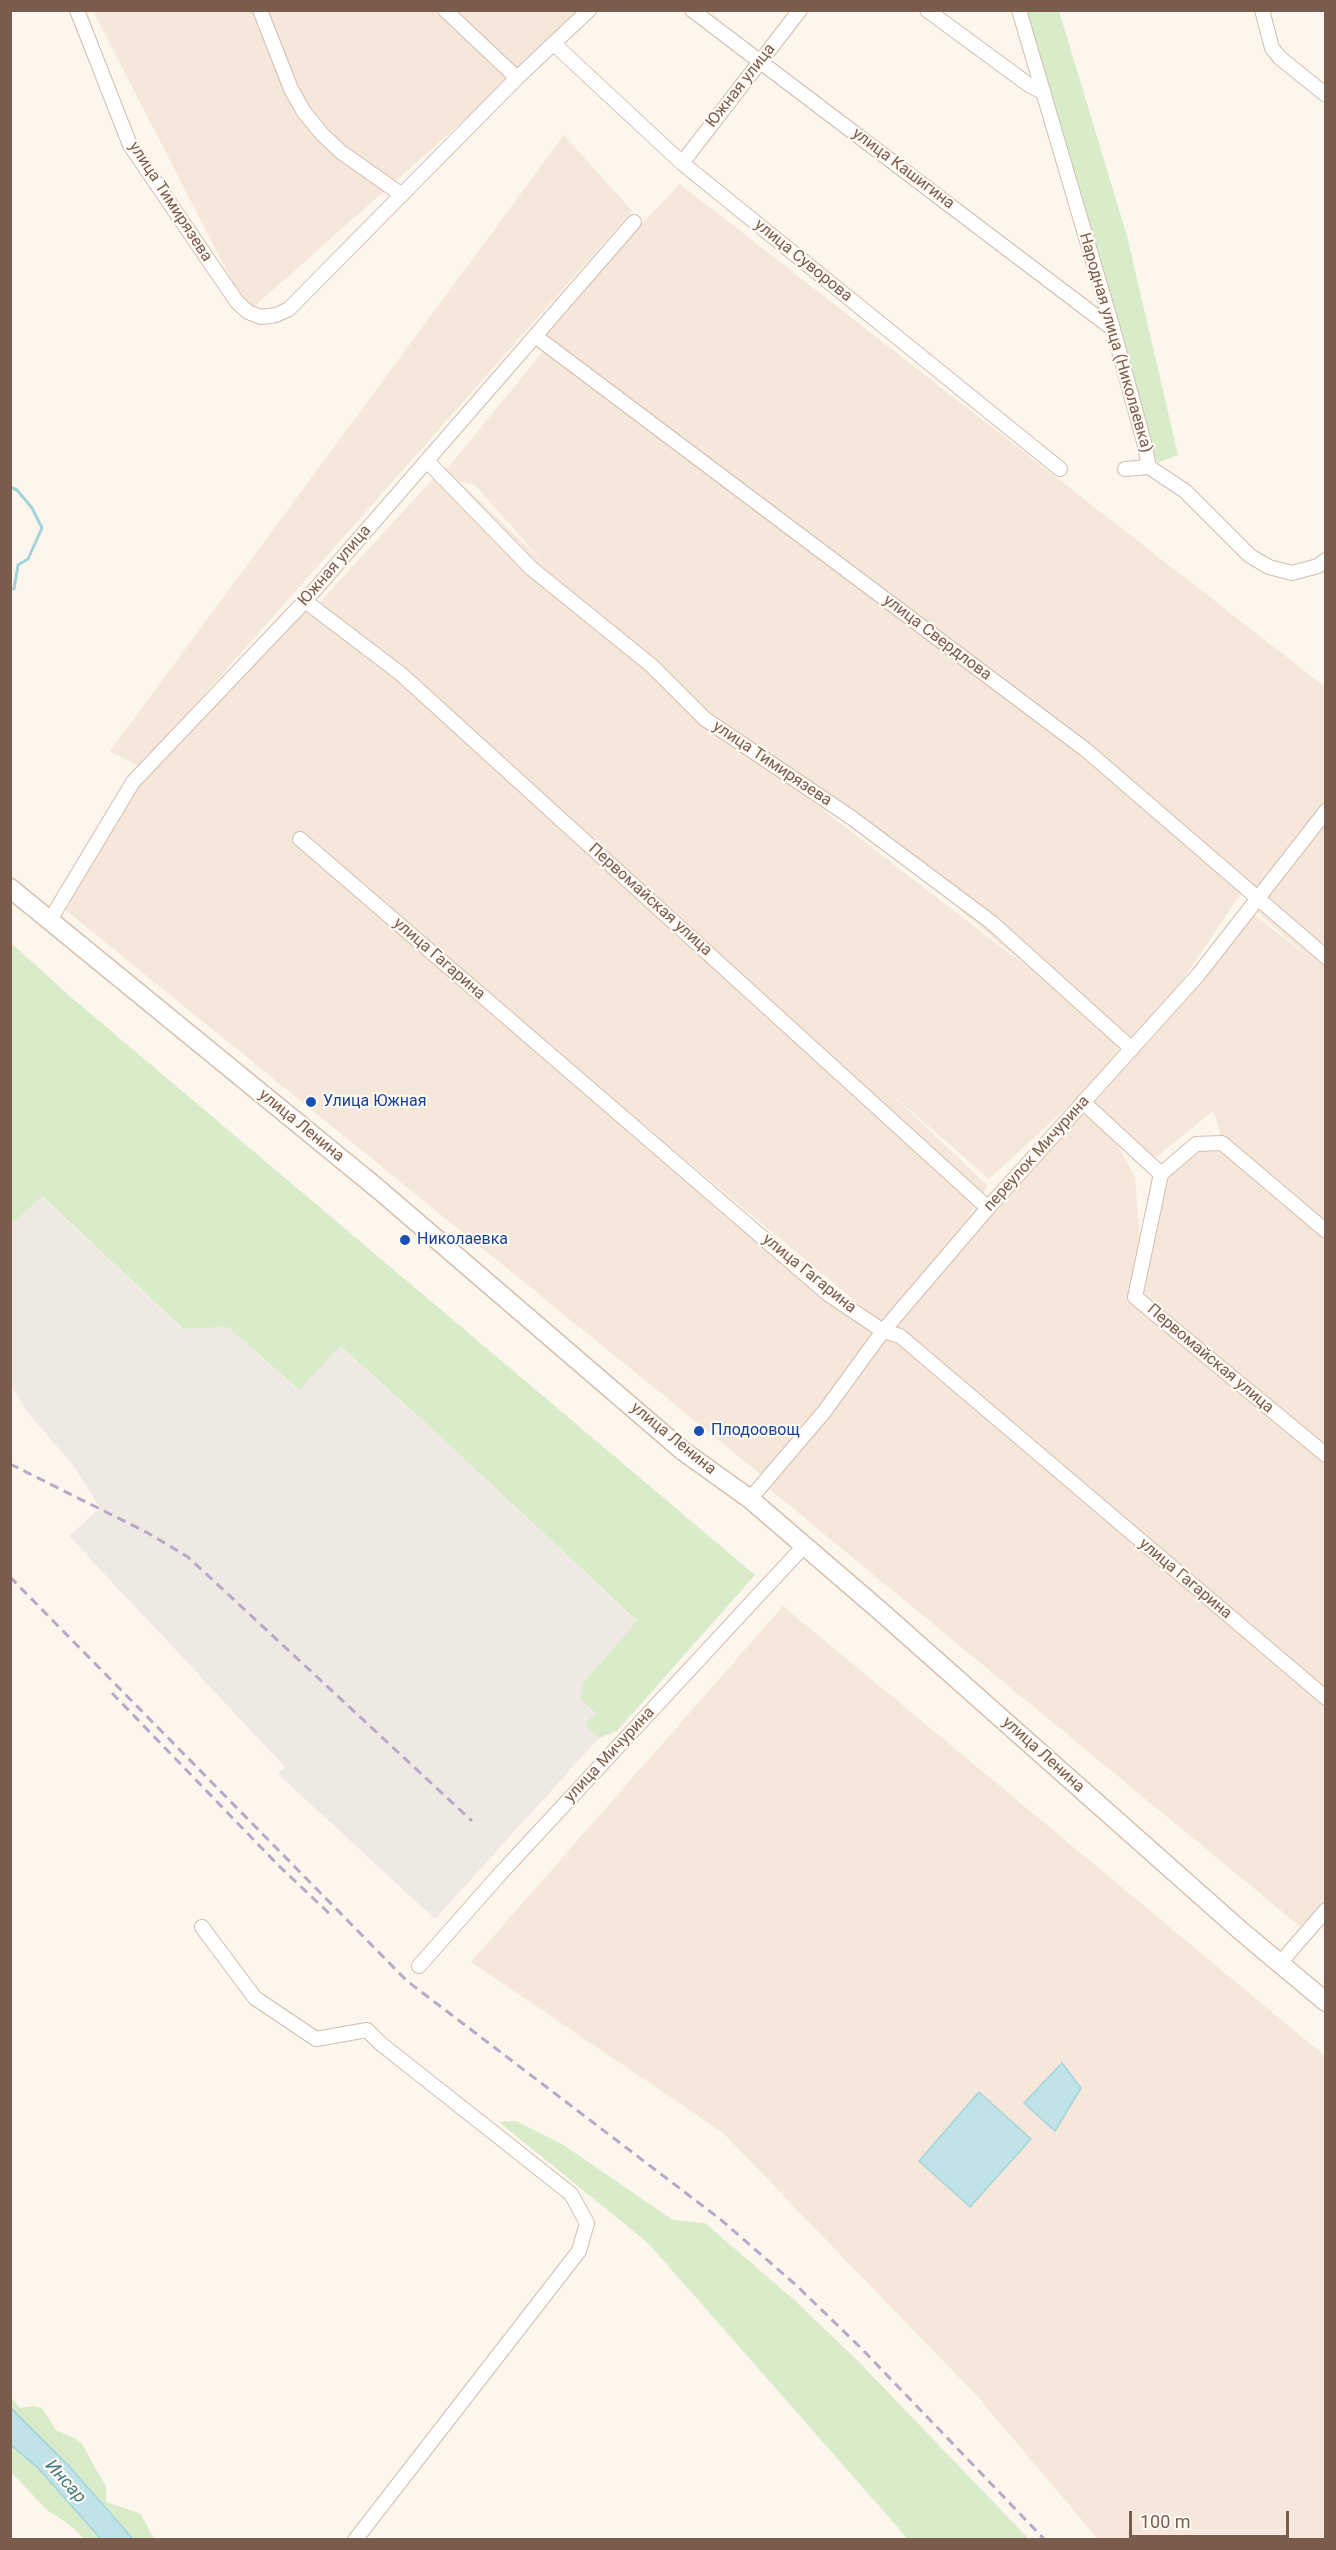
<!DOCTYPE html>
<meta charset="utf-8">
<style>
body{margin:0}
#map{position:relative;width:1336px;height:2550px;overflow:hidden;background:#fdf6ec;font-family:Roboto,sans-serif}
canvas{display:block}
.frame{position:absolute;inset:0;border:12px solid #7a5c4d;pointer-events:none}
.scale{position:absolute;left:1129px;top:2511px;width:160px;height:27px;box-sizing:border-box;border:3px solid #7a5c4d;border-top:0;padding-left:8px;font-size:18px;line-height:21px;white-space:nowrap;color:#7a5c4d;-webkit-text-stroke:4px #fffaf3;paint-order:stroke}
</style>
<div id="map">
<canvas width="1336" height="2550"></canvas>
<div class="frame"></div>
<div class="scale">100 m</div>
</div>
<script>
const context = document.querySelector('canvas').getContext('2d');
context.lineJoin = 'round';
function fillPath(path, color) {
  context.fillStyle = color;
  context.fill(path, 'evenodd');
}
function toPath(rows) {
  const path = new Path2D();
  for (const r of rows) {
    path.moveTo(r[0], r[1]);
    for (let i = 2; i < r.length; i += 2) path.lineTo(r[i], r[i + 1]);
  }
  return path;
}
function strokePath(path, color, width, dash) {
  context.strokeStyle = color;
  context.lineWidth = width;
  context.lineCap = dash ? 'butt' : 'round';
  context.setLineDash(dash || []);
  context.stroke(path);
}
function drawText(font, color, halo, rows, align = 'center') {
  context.font = font + ' Roboto,sans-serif';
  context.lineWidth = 4.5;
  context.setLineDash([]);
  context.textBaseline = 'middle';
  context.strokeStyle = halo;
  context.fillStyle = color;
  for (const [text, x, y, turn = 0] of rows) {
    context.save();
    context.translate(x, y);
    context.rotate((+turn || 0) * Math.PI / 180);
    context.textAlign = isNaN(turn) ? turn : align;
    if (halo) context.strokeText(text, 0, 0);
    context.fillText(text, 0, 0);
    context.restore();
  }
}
const residential = toPath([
 [93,11,587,11,248,312],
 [564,135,632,211,194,706,266,650,305,601,319,603,444,467,447,469,545,349,535,336,680,184,1325,687,1325,1913,1308,1933,761,1482,764,1477,63,908,139,766,110,751],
 [459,481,475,485,543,562],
 [671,685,803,777,1036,974,705,719],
 [297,837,843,1291,877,1319,873,1323,811,1268,730,1209],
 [1244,889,1258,900,1254,909,1305,954,1248,910,1182,981],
 [888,1091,989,1179,1071,1104,966,1219,988,1186],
 [1213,1111,1224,1145,1153,1166,1141,1250,1135,1178,1114,1137,1149,1163],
 [783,1606,1325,2056,1325,2539,1098,2539,976,2395,722,2132,471,1962]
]);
const industrial = toPath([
 [41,1196,182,1329,228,1327,298,1390,339,1346,428,1425,637,1622,583,1683,580,1699,595,1714,585,1725,599,1738,435,1919,278,1774,285,1767,69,1536,100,1508,73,1465,33,1419,11,1387,11,1225]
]);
const green = toPath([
 [1024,11,1059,11,1127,236,1178,455,1157,463],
 [10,942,72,998,755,1575,617,1731,599,1738,585,1725,595,1713,580,1699,583,1683,637,1621,428,1425,340,1346,299,1390,228,1327,183,1329,42,1196,11,1225],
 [516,2121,562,2144,673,2220,705,2223,792,2298,856,2359,1029,2539,908,2539,648,2243,499,2122],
 [10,2396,20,2408,35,2406,42,2408,56,2430,76,2439,82,2444,106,2487,106,2502,141,2514,154,2539,85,2539,67,2523,47,2510,11,2472]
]);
const water = toPath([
 [1062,2063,1081,2088,1055,2131,1024,2103,1062,2063],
 [979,2092,1031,2139,970,2207,919,2161,979,2092],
 [10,2407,69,2466,133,2539,101,2539,38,2468,11,2445,10,2407]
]);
const stream = toPath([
 [10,487,17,490,32,508,42,528,28,559,18,565,14,589,10,588]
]);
const minor = toPath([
 [77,10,130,145,237,302,248,312,261,317,276,315,289,309,517,78,589,10],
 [260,10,291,89,304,112,322,134,341,152,402,195],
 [445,10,517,78],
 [692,10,1113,329],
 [927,10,1029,85,1044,93],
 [1019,10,1113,329,1144,442,1149,467,1185,491,1250,556,1269,567,1292,573,1318,566,1326,560],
 [1262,10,1272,48,1280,58,1326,95],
 [554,44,682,163,1060,469],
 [682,163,800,10],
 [535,336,1086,750,1326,957],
 [427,461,531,568,652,666,705,719,852,818,991,922,1132,1049],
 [1125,469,1149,467],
 [305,601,401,674,988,1208],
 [300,839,828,1294,883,1331,900,1336,1326,1698],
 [50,920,133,782,305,601,634,222],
 [1083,1102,1161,1174],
 [1161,1174,1135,1297,1326,1455],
 [1161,1174,1196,1144,1222,1143,1326,1231],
 [750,1499,824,1412,883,1331,988,1208,1198,975,1326,811],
 [202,1927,255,1998,316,2039,367,2030,380,2043,571,2194,587,2223,579,2251,355,2540],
 [1280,1963,1326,1910],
 [419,1966,500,1874,804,1546]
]);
const secondary = toPath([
 [10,888,377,1188,683,1451,750,1499,878,1609,1241,1931,1326,2002]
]);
const rail = toPath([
 [10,1464,148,1533,188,1557,472,1821],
 [10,1577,407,1981,720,2219,796,2285,862,2349,1045,2540],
 [112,1693,278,1865,333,1917]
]);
const markers = [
 [311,1102,6,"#1a4fb4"],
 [405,1240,6,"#1a4fb4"],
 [699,1431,6,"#1a4fb4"]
];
const streetNames = [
 ["Южная улица",741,86,-52],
 ["улица Кашигина",903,169,37],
 ["улица Тимирязева",170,202,57],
 ["улица Суворова",803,261,39],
 ["Народная улица (Николаевка)",1115,343,74],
 ["Южная улица",335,566,-49],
 ["улица Свердлова",937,638,37],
 ["улица Тимирязева",772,764,34],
 ["Первомайская улица",650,900,42],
 ["улица Гагарина",439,959,41],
 ["улица Ленина",301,1126,39],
 ["переулок Мичурина",1037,1154,-48],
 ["улица Гагарина",809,1274,39],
 ["Первомайская улица",1210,1359,40],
 ["улица Ленина",673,1439,39],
 ["улица Гагарина",1185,1579,40],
 ["улица Мичурина",610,1755,-47],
 ["улица Ленина",1043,1755,42]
];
const transitNames = [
 ["Улица Южная",323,1102],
 ["Николаевка",417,1240],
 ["Плодоовощ",711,1431]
];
const waterNames = [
 ["Инсар",65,2482,48]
];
fillPath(residential, '#f5e8da');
fillPath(industrial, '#efe9e4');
fillPath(green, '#d8ecc9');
fillPath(water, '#bfe3e8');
strokePath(water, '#a5d3da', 1.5);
strokePath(stream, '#a5d3da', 3);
strokePath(minor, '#d1beb0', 16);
strokePath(secondary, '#d6c0b0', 21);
strokePath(minor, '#fff', 14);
strokePath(secondary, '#fff', 18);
strokePath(rail, '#b9a8c9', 3, [9, 6]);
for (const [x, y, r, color] of markers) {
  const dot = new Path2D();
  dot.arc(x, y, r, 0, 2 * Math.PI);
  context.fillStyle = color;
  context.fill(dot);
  strokePath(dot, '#fffaf3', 2);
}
drawText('16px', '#7a5c4d', '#fffaf3', streetNames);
drawText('16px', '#164399', '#fffaf3', transitNames, 'left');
drawText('italic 18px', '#437c86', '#fffaf3', waterNames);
</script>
